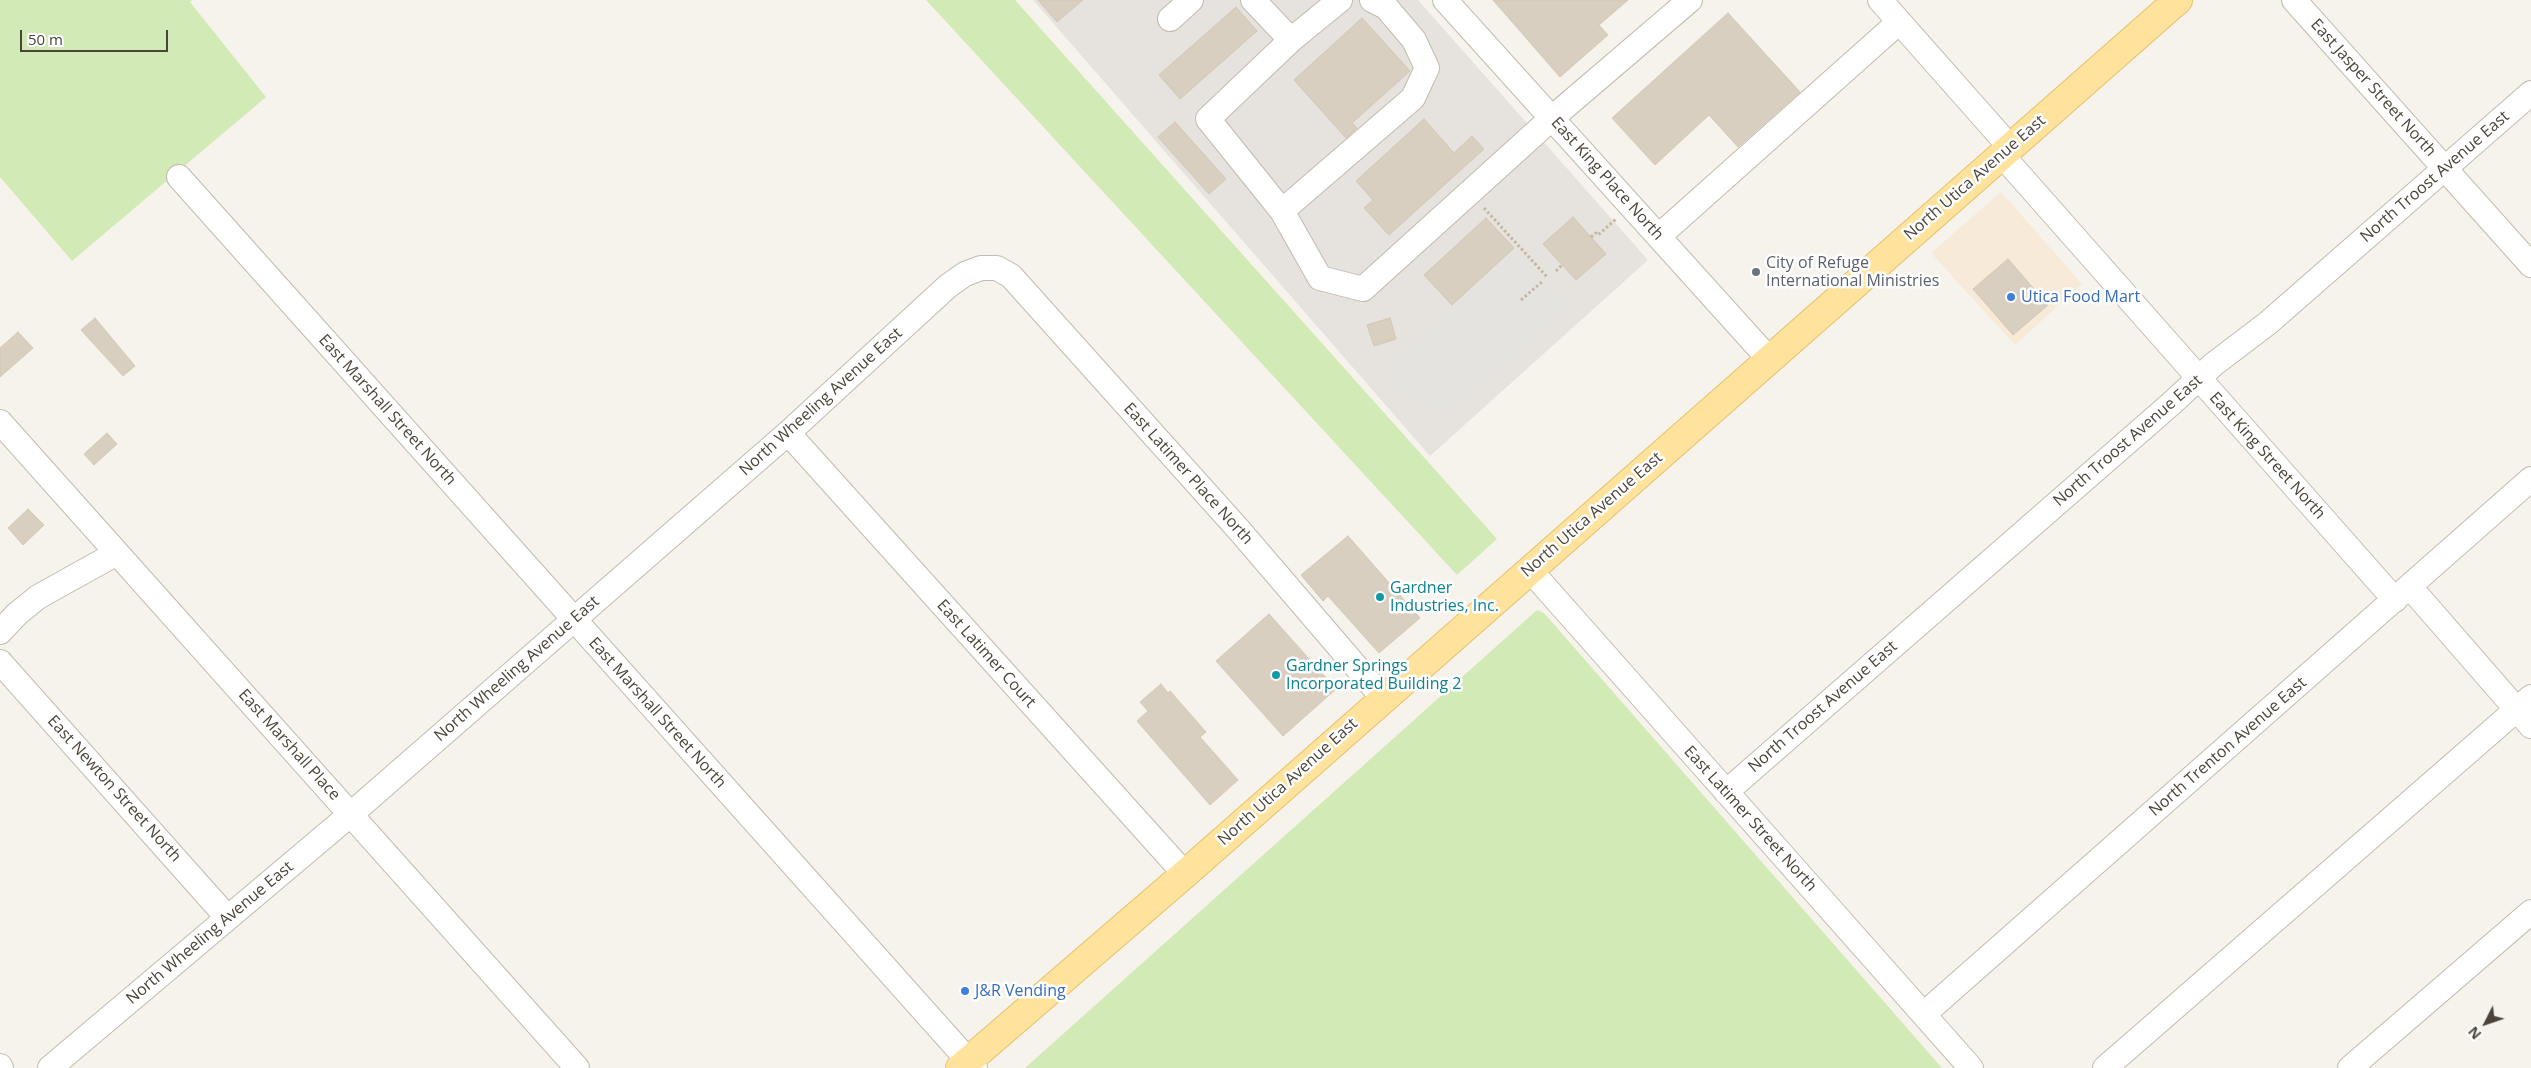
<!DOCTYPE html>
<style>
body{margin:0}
#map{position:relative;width:2531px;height:1068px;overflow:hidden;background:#f6f3ec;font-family:"Open Sans",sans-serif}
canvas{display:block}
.north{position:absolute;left:2461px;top:998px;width:50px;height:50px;-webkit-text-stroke:4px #fff;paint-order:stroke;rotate:229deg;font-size:14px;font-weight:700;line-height:20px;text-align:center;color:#4b4439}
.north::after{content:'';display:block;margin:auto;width:18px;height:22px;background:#4b4439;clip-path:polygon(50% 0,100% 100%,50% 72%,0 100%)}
.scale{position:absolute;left:20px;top:30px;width:148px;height:22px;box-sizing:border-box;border:2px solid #4b4439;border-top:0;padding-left:6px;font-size:15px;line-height:18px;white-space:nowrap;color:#4b4439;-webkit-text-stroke:4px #fff;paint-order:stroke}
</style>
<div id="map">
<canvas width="2531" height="1068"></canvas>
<div class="north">N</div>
<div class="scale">50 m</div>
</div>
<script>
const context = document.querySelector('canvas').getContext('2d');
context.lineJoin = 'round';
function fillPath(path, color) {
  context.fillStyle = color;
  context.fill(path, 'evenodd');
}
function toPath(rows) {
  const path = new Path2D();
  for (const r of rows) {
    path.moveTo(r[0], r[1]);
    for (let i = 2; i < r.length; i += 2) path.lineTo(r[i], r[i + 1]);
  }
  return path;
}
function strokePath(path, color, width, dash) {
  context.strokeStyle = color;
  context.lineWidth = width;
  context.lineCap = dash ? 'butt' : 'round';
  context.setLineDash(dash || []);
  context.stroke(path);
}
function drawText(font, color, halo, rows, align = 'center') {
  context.font = font + ' "Open Sans",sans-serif';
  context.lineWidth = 5;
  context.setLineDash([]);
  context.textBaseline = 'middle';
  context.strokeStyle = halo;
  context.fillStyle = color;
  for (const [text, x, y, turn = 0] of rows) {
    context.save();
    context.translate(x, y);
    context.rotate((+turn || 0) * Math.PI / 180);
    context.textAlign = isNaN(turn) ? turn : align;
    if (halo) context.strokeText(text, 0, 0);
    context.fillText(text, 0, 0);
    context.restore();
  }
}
const commercial = toPath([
 [2001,192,2082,284,2015,345,1931,253]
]);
const industrial = toPath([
 [1033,0,1418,0,1648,260,1430,456]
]);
const green = toPath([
 [0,0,192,0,190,2,266,97,72,261,0,177],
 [926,0,1015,0,1497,539,1457,575],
 [1537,610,1544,613,1942,1068,1025,1068]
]);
const parking = toPath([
 [1516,254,1566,307,1445,413,1426,407,1397,388,1388,367]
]);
const building = toPath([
 [1038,0,1083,0,1057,22,1038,0],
 [1493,0,1628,0,1599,25,1608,35,1560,77,1493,0],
 [1236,7,1257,31,1180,99,1159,75,1236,7],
 [1728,13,1800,92,1738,147,1709,115,1655,165,1612,118,1728,13],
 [1362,18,1410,71,1352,123,1357,128,1346,138,1294,80,1362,18],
 [1424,119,1454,153,1472,136,1484,149,1389,235,1364,208,1373,200,1356,181,1424,119],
 [1175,122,1226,179,1209,194,1158,137,1175,122],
 [1573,217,1606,254,1576,280,1543,244,1573,217],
 [1486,218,1514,248,1452,305,1424,275,1486,218],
 [2008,259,2048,305,2013,335,1973,289,2008,259],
 [95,318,135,366,123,376,81,330,95,318],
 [1390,318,1396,339,1374,346,1367,325,1390,318],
 [18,332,33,348,0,377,0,348,18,332],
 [107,433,117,444,94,465,84,454,107,433],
 [28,509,44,525,23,545,8,528,28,509],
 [1348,536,1420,618,1379,653,1328,596,1323,601,1301,575,1348,536],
 [1269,614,1336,689,1283,736,1216,661,1269,614],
 [1161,684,1168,693,1170,691,1206,732,1200,737,1238,780,1210,805,1137,721,1148,711,1140,702,1161,684]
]);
const path = toPath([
 [1484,208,1548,278],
 [1591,237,1596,233,1598,235,1616,219],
 [1556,271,1563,264],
 [1521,300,1543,281]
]);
const minor = toPath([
 [1253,0,1291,40,1208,119,1282,211,1320,278,1363,289,1552,118,1690,0],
 [1445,0,1769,359],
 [1880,0,2010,147],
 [2294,0,2531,265],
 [1170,19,1191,0],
 [1291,40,1340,0],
 [2001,154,2395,600],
 [179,177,975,1068],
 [1282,211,1413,98,1427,68,1414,40,1386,7,1372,0],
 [1659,236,1899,22],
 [0,422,577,1068],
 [788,433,1185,874],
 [1530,570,1971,1068],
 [2410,587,2531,726],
 [0,632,17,614,38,597,117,553],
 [0,662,227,917],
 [1726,792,2172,403,2214,364,2268,323,2531,93],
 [1924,1014,2531,479],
 [0,1066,1,1068],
 [50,1068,351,814,788,433,948,286,965,274,981,268,997,268,1011,276,1239,530,1383,698],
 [2105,1068,2531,697],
 [2350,1068,2531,912]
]);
const major = toPath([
 [960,1068,1185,874,2178,0]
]);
const markers = [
 [1756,272,5,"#6b7280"],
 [2011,297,5,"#3f7fe0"],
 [1380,597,5,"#0f9aa8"],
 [1276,675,5,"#0f9aa8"],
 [965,991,5,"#3f7fe0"]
];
const streetNames = [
 ["East Jasper Street North",2373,88,48],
 ["North Troost Avenue East",2435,177,-41],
 ["North Utica Avenue East",1975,178,-41],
 ["East King Place North",1607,179,48],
 ["North Wheeling Avenue East",821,402,-42],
 ["East Marshall Street North",387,410,48],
 ["North Troost Avenue East",2128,441,-41],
 ["East King Street North",2267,456,48],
 ["East Latimer Place North",1188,474,48],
 ["North Utica Avenue East",1592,515,-41],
 ["East Latimer Court",986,654,48],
 ["North Wheeling Avenue East",517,669,-41],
 ["North Troost Avenue East",1823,707,-41],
 ["East Marshall Street North",657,713,48],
 ["East Marshall Place",289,745,48],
 ["North Trenton Avenue East",2228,747,-41],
 ["North Utica Avenue East",1288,782,-42],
 ["East Newton Street North",114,789,48],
 ["East Latimer Street North",1750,819,48],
 ["North Wheeling Avenue East",210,933,-40]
];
const worshipNames = [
 ["City of Refuge",1766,263],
 ["International Ministries",1766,281]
];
const shopNames = [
 ["Utica Food Mart",2021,297],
 ["J&R Vending",975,991]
];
const cultureNames = [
 ["Gardner",1390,588],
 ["Industries, Inc.",1390,606],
 ["Gardner Springs",1286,666],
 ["Incorporated Building 2",1286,684]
];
fillPath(commercial, '#f7ead8');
fillPath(industrial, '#e6e2dd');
fillPath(green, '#d2eab5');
fillPath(parking, '#e5e3e0');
fillPath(building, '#d8cfc1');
strokePath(building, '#d3c7b4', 1);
strokePath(minor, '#c2bbae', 26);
strokePath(major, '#e6c16a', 30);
strokePath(path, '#c4b79f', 3, [2.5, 2.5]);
strokePath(minor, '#fff', 24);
strokePath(major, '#ffe39c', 28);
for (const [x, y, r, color] of markers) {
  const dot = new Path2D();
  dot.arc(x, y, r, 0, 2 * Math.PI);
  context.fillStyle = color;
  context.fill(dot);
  strokePath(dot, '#fff', 2);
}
drawText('16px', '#4b4439', '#fff', streetNames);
drawText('16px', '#5b616d', '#fff', worshipNames, 'left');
drawText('16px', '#366cbe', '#fff', shopNames, 'left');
drawText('16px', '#0d838f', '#fff', cultureNames, 'left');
</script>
